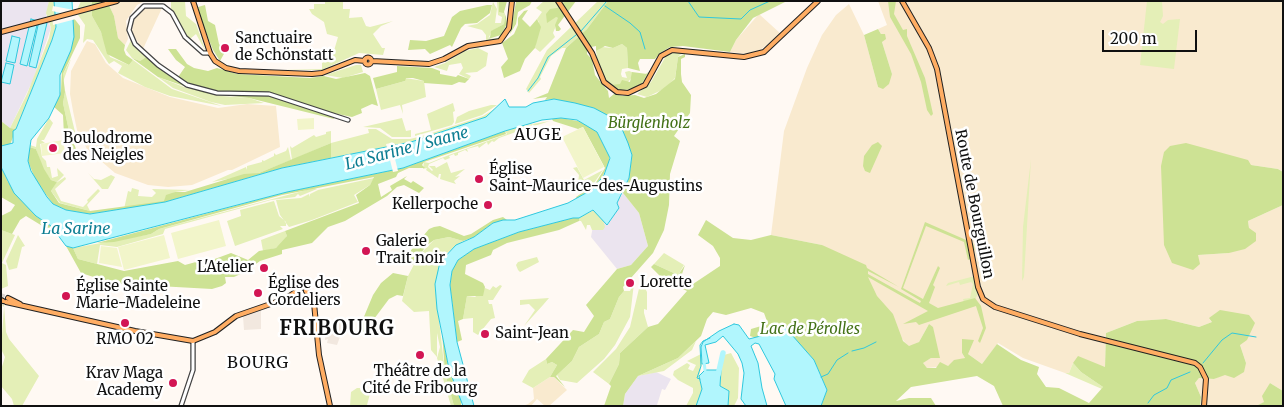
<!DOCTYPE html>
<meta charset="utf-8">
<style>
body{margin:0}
#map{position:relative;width:1284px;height:407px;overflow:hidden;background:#fff9f3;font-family:Merriweather,serif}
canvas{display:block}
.frame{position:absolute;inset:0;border:2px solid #101010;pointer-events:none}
.scale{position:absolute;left:1102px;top:30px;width:95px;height:22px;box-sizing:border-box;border:2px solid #101010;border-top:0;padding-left:6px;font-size:15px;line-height:18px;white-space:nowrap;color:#101010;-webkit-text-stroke:4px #fff;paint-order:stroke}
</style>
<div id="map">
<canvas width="1284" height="407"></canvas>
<div class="frame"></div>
<div class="scale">200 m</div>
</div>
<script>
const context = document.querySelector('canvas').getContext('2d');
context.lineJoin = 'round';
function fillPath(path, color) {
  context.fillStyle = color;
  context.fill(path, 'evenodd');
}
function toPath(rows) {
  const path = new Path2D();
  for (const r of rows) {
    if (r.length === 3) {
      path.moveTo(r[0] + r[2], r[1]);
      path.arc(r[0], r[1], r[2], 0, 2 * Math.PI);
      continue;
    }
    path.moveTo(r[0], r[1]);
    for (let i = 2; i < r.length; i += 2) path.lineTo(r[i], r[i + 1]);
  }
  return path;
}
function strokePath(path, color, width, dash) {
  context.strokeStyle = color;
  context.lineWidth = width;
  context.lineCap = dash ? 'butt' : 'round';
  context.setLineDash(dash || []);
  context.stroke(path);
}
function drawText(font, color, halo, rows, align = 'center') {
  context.font = font + ' Merriweather,serif';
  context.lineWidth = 5;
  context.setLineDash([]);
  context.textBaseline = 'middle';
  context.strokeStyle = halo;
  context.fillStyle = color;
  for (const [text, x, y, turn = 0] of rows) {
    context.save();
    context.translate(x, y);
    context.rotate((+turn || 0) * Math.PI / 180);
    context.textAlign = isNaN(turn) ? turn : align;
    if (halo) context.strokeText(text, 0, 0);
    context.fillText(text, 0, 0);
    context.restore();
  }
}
const industrial = toPath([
 [1,1,49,1,46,17,51,28,33,80,10,128,1,121],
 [623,193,639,213,648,246,631,265,617,269,591,237,593,226,598,228,604,223,608,224,619,208,617,203],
 [656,372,671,379,665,390,662,389,657,405,623,406,625,394,638,376]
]);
const farmland = toPath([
 [107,1,145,1,137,5,126,21,128,39,125,45,118,38,114,16],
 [878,1,1283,1,1283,172,1278,169,1251,165,1198,255,1229,253,1249,228,1248,221,1283,205,1283,391,1270,383,1265,402,1256,406,1200,406,1201,397,1195,383,1199,378,1214,379,1246,363,1240,345,1209,319,1212,322,1199,327,1166,319,1137,321,1106,333,1105,367,1073,363,1069,373,1065,373,1023,358,998,343,982,364,968,354,962,339,962,353,965,358,948,366,927,368,922,363,931,358,939,358,929,324,919,342,909,347,822,245,771,235,784,131,807,68,822,35,836,15,849,4,864,35,878,87,892,74,882,42,885,34,881,34,878,29,887,25],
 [159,7,162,8,143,49,132,34,133,19,145,8],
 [759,14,781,34,759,51,747,54,730,52,736,40],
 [87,41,95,44,106,63,123,78,170,97,218,108,247,104,276,106,280,147,232,170,228,170,192,185,168,187,148,185,115,173,87,149,77,130,73,111,70,94,71,71],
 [550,377,554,377,567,390,549,406,545,406,537,399,531,406,523,406,528,404,534,399,533,388]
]);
const green = toPath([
 [49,1,54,1,56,27,52,40,16,129,10,128,27,94,49,38,51,28,46,13],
 [81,1,92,1,93,3,92,16,101,32,110,57,129,65,133,60,172,89,222,106,170,96,145,87,118,73,122,66,114,61,109,64,93,40,87,39,83,43,85,25,76,12],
 [171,1,185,1,186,16,196,24,206,52,196,34,190,39,184,33,171,9],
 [325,1,343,2,343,9,350,9,349,18,362,17,366,26,370,27,393,21,381,26,373,34,382,48,385,48,383,55,359,53,322,70,283,70,322,69,322,63,330,57,329,55,333,54,338,37,327,34,324,22,312,14,309,9,314,9,314,4,325,4],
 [497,1,499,1,505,16,504,24,492,31,488,39,498,38,507,26,500,38,486,41,486,35,482,30,467,26,477,24,490,15,493,2,497,9,495,23,501,23,502,17,498,15],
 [544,1,565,1,557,8,556,17,559,18,553,33,555,37,540,52,535,48,539,22,537,19,542,12,536,8],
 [598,1,608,1,587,29,566,48,562,48,551,56,540,77,541,79,529,93,526,89,547,50],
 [1147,1,1162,1,1163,16,1160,22,1163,24,1168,20,1180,19,1174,69,1140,65],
 [131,40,146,57,140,61,132,58,126,50],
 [622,44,627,48,628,68,622,69,621,74,622,77,627,78,625,72,629,71,632,72,633,76,621,90,650,71,643,83,628,91,615,89,605,81,598,64,596,51,602,47,613,48],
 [478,48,488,53,486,66,477,72,465,73,471,76,469,79,459,74,463,68,461,63,449,65,447,71,434,67,445,63,465,51],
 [683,52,678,57,675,78,666,88,647,97,637,94,651,82,666,56,673,53],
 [71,59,63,82,76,136,75,143,69,131,63,103,65,92,63,82,63,74],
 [356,65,361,65,363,72,343,78,325,75],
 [158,77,184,87,222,96,249,98,264,103,225,105,211,102,173,88],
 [405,78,424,81,426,97,402,105,403,114,400,105,381,110,376,89,405,81],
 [453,103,455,111,453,112,454,122,452,125,415,136,415,134,431,130,427,114],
 [491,105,497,105,482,115,455,124,457,117,469,111],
 [498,107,487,117,411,142,331,158,331,143,292,160,290,146,292,148,314,135,316,137,326,134,326,132,331,131,331,143,369,133,368,129,376,129,392,139,410,139,426,135,483,116],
 [49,118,53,123,44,140,41,140,45,143,40,144,42,157,46,161,47,167,50,167,52,178,58,176,57,168,64,175,57,182,51,180,43,169,36,149,29,147,30,145,36,147,37,139],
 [402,118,406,131,411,130,411,137,392,137,380,128,363,127],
 [550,121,534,126,533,124,530,127,499,138,494,142,492,141,488,145,487,142,479,148,478,146,467,149,468,152,465,150,458,153,458,155,455,156,454,154,449,156,450,158,445,160,443,158,429,164,428,167,432,171,433,170,429,166,435,166,436,168,447,162,451,173,465,169,455,177,460,176,454,181,456,184,440,179,441,174,439,174,438,178,426,170,427,168,423,169,424,162,429,163,449,155,507,134,505,131,521,126],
 [288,147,291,160,259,173,212,182,246,167,247,170,247,166,262,162,262,160,264,161,274,156,274,153,276,155,286,151],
 [1031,159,1024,277,1022,281,1023,227],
 [577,167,584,180,603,170,594,183,584,190,578,183,579,175,573,168],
 [88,173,94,179,101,180,111,175,115,177,108,189,102,189],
 [65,177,66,179,55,189,61,201,83,207,88,202,87,200,98,189,100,191,87,205,90,211,60,203,51,191,56,183],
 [374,178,370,185,354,195,358,202,312,220,289,227,280,215,276,200,301,198,309,194,310,197,310,194,318,190],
 [132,188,139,190,138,196,152,197,156,193,152,189,190,190,175,192,165,198,165,202,124,209,128,191,131,192],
 [314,188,317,189,300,196,298,194,295,197,271,200,165,229,163,234,117,247,100,245,97,264,78,259,73,248,151,234,159,229],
 [274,201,279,216,286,222,286,226,280,226,283,229,235,246,227,221,241,216,240,210],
 [594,210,603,219,605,227,603,230,592,230,590,225,587,225,586,230,581,221,579,221,579,218],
 [1,230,15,235,2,263,6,265,8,286,1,289],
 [285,231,287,236,284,242,276,248,263,251,261,240],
 [18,235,25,246,22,247,17,268,9,270,6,261],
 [449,237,463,241,447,253,435,284,445,373,454,406,451,406,437,358,440,347,437,333,437,357,431,350,429,311,414,312,402,301,408,276,419,255,434,240],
 [664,253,684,265,678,275,654,264],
 [537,257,539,262,520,272,518,270,516,265,518,262],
 [975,276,978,294,975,299,964,302,963,299,970,298,973,284,971,282,960,285,959,282,946,286,948,283],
 [641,280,647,292,647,310,644,309,644,313,648,327,620,353,619,364,609,384,593,372,616,349,630,327],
 [634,283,630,317,615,345,604,359,577,383,560,380,557,375,572,361,579,347,599,334,604,322,610,319,619,297,624,291,630,291],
 [500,285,502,286,493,300,488,300,489,304,492,304,495,318,491,319,478,335,473,332,473,318,463,319,467,296,475,297,485,288,490,290,493,286,496,288],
 [549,298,543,305,524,326,535,310,529,304,520,305,520,300],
 [1,304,4,305,6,332,9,339,39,376,22,406,14,406,12,399,1,386,1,370,5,357,1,349,4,307],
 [696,341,692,350,664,371,638,376,678,358],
 [731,353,739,368,738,398,734,406,728,406,729,391,720,386,721,370,724,355],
 [701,354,702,364,699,376,702,389,699,401,696,406,686,406,693,393,693,388,678,380,673,375,674,371,687,363,690,365,688,369,693,371,696,365,687,361],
 [546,359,547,364,552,362,557,365,550,377,533,388,522,382,529,370],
 [1073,363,1081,372,1103,387,1102,389,1065,373,1069,373],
 [357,388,360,388,361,392,363,389,371,390,367,405,350,406,351,392]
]);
const forest = toPath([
 [92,1,107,1,114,16,118,38,125,45,124,50,126,55,133,60,129,65,107,54,101,32,92,16],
 [499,1,507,1,504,12,506,17,507,24,501,35,488,39,490,37,491,31,504,24,505,16,504,13,499,12],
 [532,1,530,5,518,12,516,24,510,34,516,2],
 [565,1,576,1,558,25,561,29,559,31,556,31,555,25,558,18,556,17,547,23,546,14,550,9,557,8],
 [608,1,787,1,753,18,736,40,730,52,683,46,670,47,660,53,655,59,640,59,638,63,640,71,628,68,627,48,622,44,613,48,605,46,596,51,596,46,587,48,587,54,592,59,595,75,608,91,609,98,614,94,623,96,635,95,644,98,656,94,675,79,678,57,685,54,685,57,681,59,681,74,682,82,691,95,690,113,674,136,680,141,670,174,669,205,664,230,653,253,623,287,624,291,619,297,610,319,604,322,599,334,579,347,572,361,556,376,565,387,554,377,550,377,557,365,552,362,547,364,546,359,573,330,584,332,594,316,586,305,617,269,631,265,648,246,639,213,623,193,629,178,632,155,622,129,594,108,554,99,545,100,547,97,533,99,548,93,566,48,587,29],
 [888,1,896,1,894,14,903,30,907,29,907,36,925,78,933,114,931,116,927,110,921,82,911,54,890,17],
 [205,5,208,21,215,25,219,44,225,52,220,61,213,50,200,17,198,7],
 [487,5,492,5,490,13,477,23,465,24,461,28,452,47,450,45,430,54,425,49,408,50,410,40,426,41,444,36,452,17,460,11],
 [528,10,522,19,530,27,537,19,541,27,535,48,525,59,520,71,504,78,501,67,508,59,502,43,514,34,518,25,518,18,524,11],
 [73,17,80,26,80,38,63,74,65,92,63,103,69,131,78,154,76,158,64,136,63,115,54,107,61,91,62,68,71,50],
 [878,29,881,34,885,34,886,39,882,42,892,74,889,84,883,89,878,87,864,35],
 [168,49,176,49,187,64,194,68,208,71,217,68,237,74,310,78,324,76,336,79,365,73,370,76,378,106,372,104,361,109,362,113,352,117,333,113,334,119,249,98,204,93,158,77,132,58,140,61,146,57,176,80,185,67,176,60],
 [397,66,432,68,440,71,440,74,456,77,458,75,469,79,465,83,459,82,452,85,424,83,424,81,413,78,406,78,405,81,376,89,373,78,397,72],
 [632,72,647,74,642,83,634,88,621,90,611,85,620,84,622,80,630,82],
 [561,118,583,122,597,132,609,155,609,162,600,182,577,199,576,197,595,184,605,168,583,127,578,129,553,121,552,119],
 [1,121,10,128,16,129,10,145,1,146],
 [505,131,506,134,424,162,422,165,425,168,409,168,398,173,396,177,378,184,381,197,392,190,390,186,407,176,404,179,411,183,413,181,424,188,419,193,404,185,397,187,387,196,345,221,328,227,312,243,282,250,282,254,260,261,245,272,234,277,225,277,226,283,222,286,212,289,122,284,103,280,81,273,66,246,73,248,78,259,124,271,178,261,185,265,203,260,212,260,231,253,248,260,259,251,276,248,287,236,285,231,359,203,356,195,370,185,374,177,282,195,159,229,151,234,114,242,97,243,287,192,403,168],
 [878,142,882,146,870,173,865,171,863,166,864,156,872,145],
 [331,143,331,158,282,168,165,202,90,214,66,210,53,204,36,181,28,161,29,147,36,149,44,169,51,180,57,182,51,191,59,203,90,211,164,201,166,195,175,192,185,192,244,174,259,173],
 [1186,143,1248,160,1251,165,1278,169,1283,172,1283,205,1248,221,1249,228,1256,233,1256,241,1245,249,1229,253,1198,255,1200,264,1193,270,1172,263,1164,245,1161,166,1164,152,1170,146],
 [1,167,8,182,36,216,51,226,57,234,53,236,44,227,26,216,20,220,12,234,1,230,1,216,11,211,15,205,1,197],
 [503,217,507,220,493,223,474,237,463,241,449,237,434,240,426,246,413,265,407,255,429,229,434,227,440,226,464,236,471,234,493,220],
 [573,218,579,218,579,221,559,230,507,243,493,250,491,255,466,265,465,274,483,283,485,287,483,296,467,296,463,319,458,321,462,340,457,342,450,285,452,271,458,260,474,249,519,232],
 [706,220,733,238,751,240,771,235,822,245,866,265,867,268,899,287,868,271,868,274,920,303,921,301,901,289,925,222,973,243,975,250,968,248,970,259,968,260,964,242,926,226,903,288,923,299,938,266,940,268,933,285,935,287,929,303,938,308,975,298,981,306,986,328,980,343,978,341,983,328,976,306,919,325,916,322,903,324,928,311,868,277,877,296,893,314,903,341,909,346,919,342,929,324,933,327,940,358,931,358,923,363,927,368,936,368,940,362,948,366,954,360,965,358,962,353,962,339,974,340,968,354,982,364,997,344,1021,360,1039,367,1037,374,1046,387,1059,388,1089,403,1103,387,1081,372,1073,363,1078,356,1105,367,1106,333,1137,321,1166,319,1199,327,1212,322,1209,318,1220,310,1249,315,1255,323,1247,340,1240,345,1246,363,1244,372,1234,378,1225,375,1214,379,1199,378,1195,383,1201,397,1200,406,1003,406,994,386,977,376,911,387,896,401,909,398,931,398,936,406,821,406,827,390,814,360,783,326,756,338,750,336,751,329,768,324,764,313,751,308,726,315,713,312,707,319,701,336,678,358,638,376,625,394,623,406,604,406,611,386,609,384,619,364,620,353,648,327,658,324,687,291,664,280,651,267,654,264,678,275,685,265,681,277,693,284,720,266,720,258,713,246,698,235],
 [393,273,408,276,403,296,397,295,389,299,374,319,372,319,367,327,370,331,368,334,360,333,358,331,373,295,381,283],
 [442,332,449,369,461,399,461,406,454,406,445,373],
 [1270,383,1283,391,1283,406,1256,406,1264,402,1262,396]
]);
const pitch = toPath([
 [314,118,314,129,298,130,297,119],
 [583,127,604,167,583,178,562,137],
 [63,140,65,153,42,156,41,144],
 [219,220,226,246,178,259,171,233],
 [164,235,170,258,124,270,118,247],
 [101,246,117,248,122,267,99,263]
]);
const plaza = toPath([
 [261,310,261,329,244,330,243,316],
 [341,322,345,323,337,345,327,343,328,339,325,340,325,326]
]);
const water = toPath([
 [54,1,72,1,74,37,71,50,60,75,60,95,49,118,31,140,28,161,31,171,47,197,53,204,66,210,90,214,165,202,282,168,411,142,486,117,505,99,509,107,526,107,533,103,554,99,575,103,594,108,609,116,622,129,628,143,632,155,629,178,617,203,619,208,607,225,593,210,579,218,573,218,519,232,474,249,458,260,452,271,450,285,457,342,474,406,463,406,449,369,437,309,435,284,440,262,456,245,474,237,493,223,503,220,515,220,568,203,593,189,604,175,610,158,597,132,577,120,561,118,542,120,505,131,403,168,287,192,73,248,66,246,51,226,36,216,14,193,1,167,1,146,13,143,13,131,16,129,52,40,56,27,54,1],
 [31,19,38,21,27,66,20,64,31,19],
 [39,21,47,23,36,68,29,66,39,21],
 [12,36,20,38,15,63,6,61,12,36],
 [6,63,14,65,10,84,1,82,6,63],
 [734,324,739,325,749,339,772,333,784,326,814,360,827,390,821,406,786,406,774,379,775,374,759,344,755,343,751,346,758,363,762,388,767,406,746,406,741,399,744,373,742,363,738,354,723,336,716,342,705,345,709,363,702,364,701,347,703,342,719,331,734,324],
 [705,370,721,370,720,386,729,391,728,406,696,406,702,389,699,376,705,370]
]);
const pier = toPath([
 [53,6,74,10,76,19,53,25,52,16,61,13,52,11],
 [391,143,398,171,393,172,386,144]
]);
const stream = toPath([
 [688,1,699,17,741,19,750,10,770,1],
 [605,6,630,23,640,32,645,49],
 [528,91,538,78,548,57,581,31,607,1],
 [852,351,864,348,876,342],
 [1203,363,1222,340,1232,333,1256,337],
 [821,377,828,374,837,360,848,353],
 [700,379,697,378,701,366,700,345,703,341,710,338],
 [1148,403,1154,395,1167,388,1171,380,1190,372]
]);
const canal = toPath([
 [704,361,705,370]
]);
const river = toPath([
 [718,375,723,353]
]);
const majorTunnel = toPath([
 [1,295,8,298]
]);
const minor = toPath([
 [210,53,203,53,185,37,172,13,163,6,144,6,132,18,129,30,135,44,158,65,187,85,217,93,269,94,348,120],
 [181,406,193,370,193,341]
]);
const major = toPath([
 [193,1,210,53,215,61,226,68,239,71,312,74,322,73,355,60,365,61],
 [558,1,592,53,604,82,617,92,628,93,645,85,661,56,672,50,744,57,764,52,818,1],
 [902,1,929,48,937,69,978,287,983,299,995,307,1080,334,1195,363,1200,367,1206,379,1204,406],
 [1,32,117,1],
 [368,61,3.5],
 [372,61,429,64,444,59,468,46,500,41,509,28,512,1],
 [300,289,301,285,305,283,308,287,306,291],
 [306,291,314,303,319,355,330,406],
 [8,298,20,304],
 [1,300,3,301],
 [6,302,135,331,193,341,215,332,236,316,285,299,300,289]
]);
const markers = [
 [225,48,5,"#d21654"],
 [53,148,5,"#d21654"],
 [479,179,5,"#d21654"],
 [488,205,5,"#d21654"],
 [366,251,5,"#d21654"],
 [264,268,5,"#d21654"],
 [630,283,5,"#d21654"],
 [258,293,5,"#d21654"],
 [66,296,5,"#d21654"],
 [125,323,5,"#d21654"],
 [485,334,5,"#d21654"],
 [420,355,5,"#d21654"],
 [173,383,5,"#d21654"]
];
const poiNames = [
 ["Sanctuaire",235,39],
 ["de Schönstatt",235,56],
 ["Boulodrome",63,139],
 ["des Neigles",63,156],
 ["Église",489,170],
 ["Saint-Maurice-des-Augustins",489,187],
 ["Kellerpoche",478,205,"right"],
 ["Galerie",376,242],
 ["Trait noir",376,259],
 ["L'Atelier",254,268,"right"],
 ["Lorette",640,283],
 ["Église des",268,284],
 ["Cordeliers",268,301],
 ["Église Sainte",76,287],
 ["Marie-Madeleine",76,304],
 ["Saint-Jean",495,334],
 ["RMO 02",125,340,"center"],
 ["Théâtre de la",420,372,"center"],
 ["Cité de Fribourg",420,389,"center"],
 ["Krav Maga",163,374,"right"],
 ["Academy",163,391,"right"]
];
const parkNames = [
 ["Bürglenholz",649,124],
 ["Lac de Pérolles",810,330]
];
const streetNames = [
 ["Route de Bourguillon",974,204,79]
];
const neighbourhoodNames = [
 ["AUGE",538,135],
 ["BOURG",258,363]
];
const waterNames = [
 ["La Sarine / Saane",407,149,-15],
 ["La Sarine",76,229]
];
const districtNames = [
 ["FRIBOURG",337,329]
];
fillPath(industrial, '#ebe4ef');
fillPath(farmland, '#f9eacf');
fillPath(green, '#e4efb7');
fillPath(forest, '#cde294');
fillPath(pitch, '#f2f5ca');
fillPath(plaza, '#f2e8df');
fillPath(water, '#b1f6fd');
strokePath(water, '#2fc8dd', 1);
fillPath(pier, '#fff9f3');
strokePath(stream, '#2fc8dd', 1);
strokePath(canal, '#b1f6fd', 3);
strokePath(river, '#b1f6fd', 5.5);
strokePath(majorTunnel, '#dbd6d1', 4, [4, 2]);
strokePath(minor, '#434343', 5.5);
strokePath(major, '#212121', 6);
strokePath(minor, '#fff', 3);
strokePath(major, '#ffad63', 4);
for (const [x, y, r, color] of markers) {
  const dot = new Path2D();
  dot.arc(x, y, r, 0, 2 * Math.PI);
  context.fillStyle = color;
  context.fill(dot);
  strokePath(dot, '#fff', 2);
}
drawText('15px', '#101010', '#fff', poiNames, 'left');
drawText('italic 15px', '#437117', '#fff', parkNames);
drawText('15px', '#101010', '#fff', streetNames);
context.letterSpacing = '1px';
drawText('16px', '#101010', '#fff', neighbourhoodNames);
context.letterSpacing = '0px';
drawText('italic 16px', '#0b7d92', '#fff', waterNames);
context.letterSpacing = '1px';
drawText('bold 20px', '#101010', '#fff', districtNames);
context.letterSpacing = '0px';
</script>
